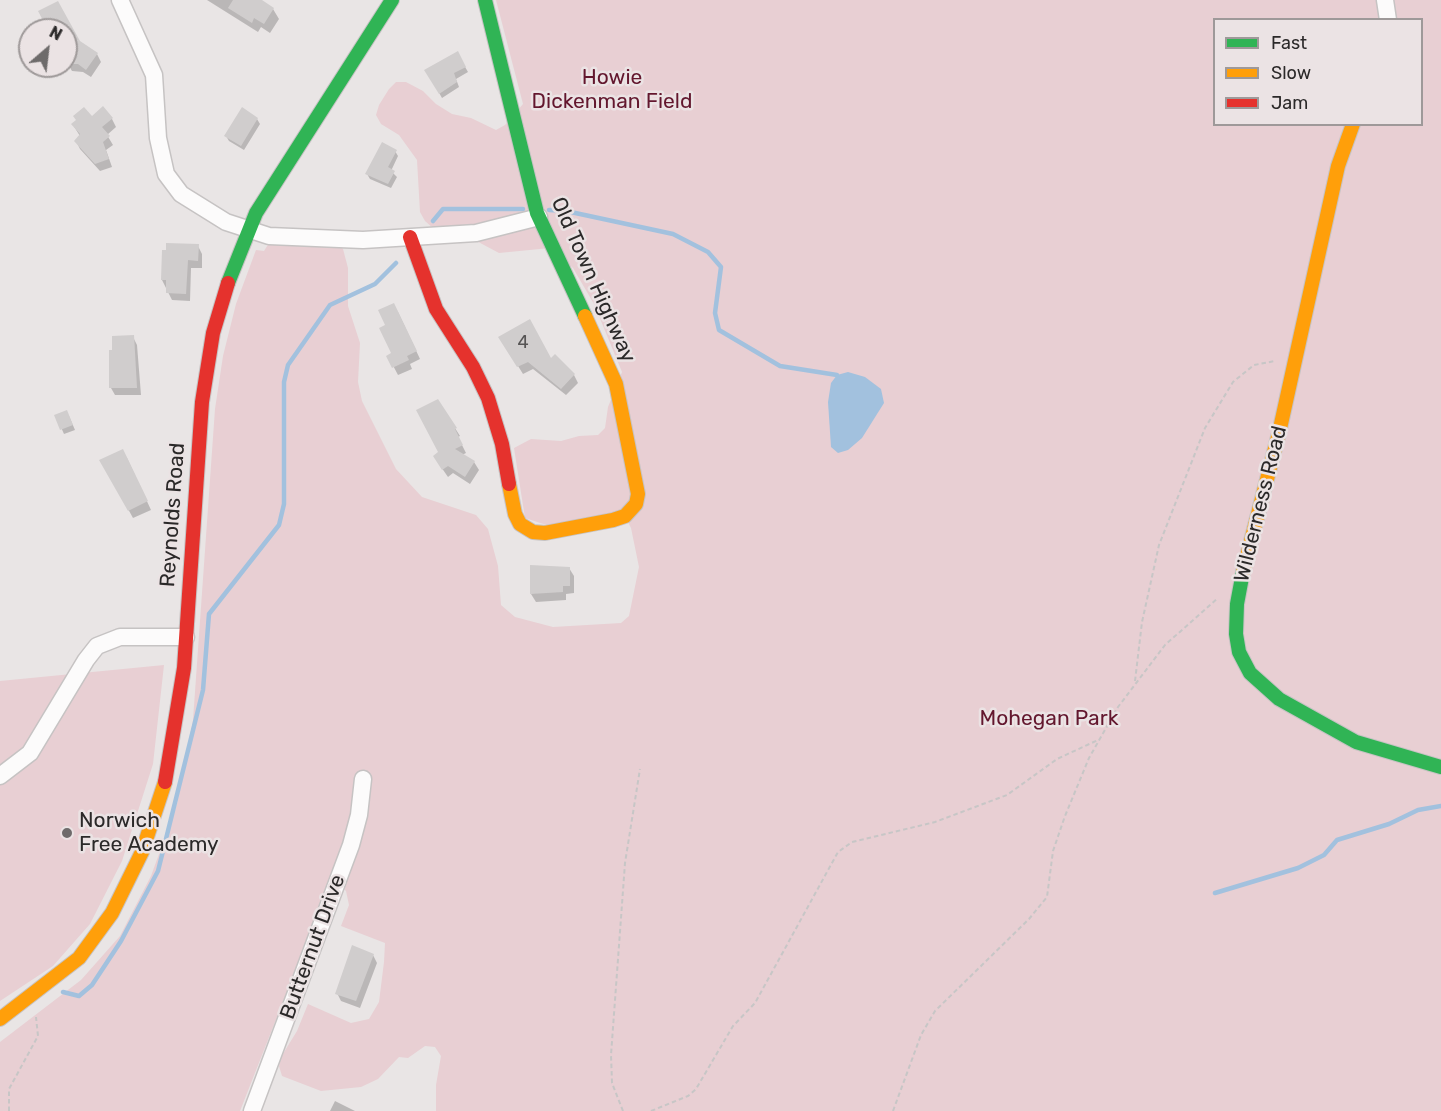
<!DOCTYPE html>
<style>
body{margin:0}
#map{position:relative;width:1441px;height:1111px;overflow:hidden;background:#e9e5e5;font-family:Rubik,sans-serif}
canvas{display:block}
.legend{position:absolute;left:1213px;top:18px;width:210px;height:108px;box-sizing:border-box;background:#ebe3e4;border:2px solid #9e9999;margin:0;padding:8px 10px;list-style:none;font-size:18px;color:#2b2929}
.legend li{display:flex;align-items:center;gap:12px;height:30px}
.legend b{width:30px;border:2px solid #9e9999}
.north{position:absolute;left:18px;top:18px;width:60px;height:60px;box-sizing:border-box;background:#ebe3e4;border:2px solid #9e9999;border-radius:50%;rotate:28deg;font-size:16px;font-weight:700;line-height:24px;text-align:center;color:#2b2929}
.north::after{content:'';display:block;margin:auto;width:21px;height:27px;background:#6e6b6b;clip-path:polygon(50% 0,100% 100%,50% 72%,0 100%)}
</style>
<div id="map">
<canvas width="1441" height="1111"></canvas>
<ul class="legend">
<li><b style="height:8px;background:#30b455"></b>Fast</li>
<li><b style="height:8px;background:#ff9f0a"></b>Slow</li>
<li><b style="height:8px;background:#e5322d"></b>Jam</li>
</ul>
<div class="north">N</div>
</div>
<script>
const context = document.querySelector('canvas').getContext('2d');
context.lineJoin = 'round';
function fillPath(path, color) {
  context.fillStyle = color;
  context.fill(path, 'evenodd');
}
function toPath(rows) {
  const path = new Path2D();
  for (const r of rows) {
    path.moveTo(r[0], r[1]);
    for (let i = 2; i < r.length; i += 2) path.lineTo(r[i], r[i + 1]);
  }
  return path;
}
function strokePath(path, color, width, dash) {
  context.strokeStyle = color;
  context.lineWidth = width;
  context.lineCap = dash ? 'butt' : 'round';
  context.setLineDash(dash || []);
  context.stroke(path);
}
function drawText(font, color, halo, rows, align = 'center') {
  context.font = font + ' Rubik,sans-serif';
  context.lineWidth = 5;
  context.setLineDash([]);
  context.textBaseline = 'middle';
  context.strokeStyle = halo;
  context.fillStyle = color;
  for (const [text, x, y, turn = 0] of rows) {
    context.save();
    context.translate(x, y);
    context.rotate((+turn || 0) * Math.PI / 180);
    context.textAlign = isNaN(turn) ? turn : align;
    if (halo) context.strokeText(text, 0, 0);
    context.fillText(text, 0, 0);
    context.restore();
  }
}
const green = toPath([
 [496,0,1441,0,1441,1111,436,1111,436,1085,441,1056,435,1047,425,1046,408,1058,399,1057,378,1079,361,1087,321,1091,282,1076,279,1066,281,1057,297,1031,308,1004,351,1023,369,1019,379,1002,384,962,385,943,341,926,349,905,346,891,332,877,240,1111,0,1111,0,1042,81,980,120,936,151,876,177,804,193,720,215,409,223,356,236,304,256,250,264,251,274,235,333,232,343,249,348,268,348,306,360,343,358,382,362,401,396,469,422,497,476,515,488,529,498,566,501,605,515,617,553,627,621,623,629,616,639,567,631,528,626,518,559,529,525,518,514,448,531,439,561,441,579,436,598,435,605,428,608,407,622,372,594,304,573,268,550,248,499,253,454,229,433,228,425,221,420,212,417,160,399,135,381,124,376,115,379,105,389,89,396,82,406,82,423,91,436,104,452,114,471,118,496,130,505,125,523,104],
 [1214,20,1422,20,1422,124,1214,124],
 [164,665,153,764,122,861,90,924,53,966,0,1001,0,681]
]);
const water = toPath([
 [848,372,865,377,881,389,884,403,862,438,848,450,838,453,831,447,828,402,831,383,837,375]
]);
const shadow = toPath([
 [207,0,259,0,273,9,279,19,270,33,261,27,258,32],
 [57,3,79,42,97,54,101,62,91,77,83,72,72,71,66,61,66,30,50,30],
 [457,53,468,72,456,79,459,87,442,98,426,70],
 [92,118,112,119,116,127,107,135,113,145,106,150,112,167,100,171,80,149,76,141,80,136,73,125],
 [257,119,260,124,244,150,229,141,226,136],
 [395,151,398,156,391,171,397,177,391,188,370,179,367,174],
 [198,246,202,254,202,268,191,268,190,301,172,300,162,280],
 [398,312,420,359,410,364,412,369,398,375,388,356,393,354,387,325],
 [133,337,137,345,141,395,115,395,111,388],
 [500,337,551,361,574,375,578,383,566,395,533,369,523,374],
 [438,401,460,436,458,437,466,453,462,455,474,462,479,470,470,484,453,473,448,477,439,464],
 [56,416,69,416,75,430,64,434],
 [127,458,151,510,133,518,101,460],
 [569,568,574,576,574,593,566,594,566,600,536,602,531,594],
 [373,955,377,963,360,1008,341,1001,337,993],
 [335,1101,355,1111,330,1111]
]);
const stream = toPath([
 [549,210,566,211,673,234,708,252,721,267,715,313,719,330,780,366,837,375],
 [433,221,443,209,523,209],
 [1215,893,1298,868,1324,855,1337,840,1389,824,1418,810,1441,806],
 [63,992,79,996,92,985,121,941,158,871,203,690,209,614,279,525,284,504,284,382,288,365,330,305,375,284,396,263]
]);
const building = toPath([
 [233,0,262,0,274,8,264,24,254,18,252,23,228,8],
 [58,1,80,41,98,53,86,70,78,64,66,64,66,30,48,30,38,11],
 [458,51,466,67,454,73,457,82,439,94,424,70],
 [103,106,113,118,102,127,110,136,103,142,109,159,95,164,74,141,80,134,71,124,76,120,73,116,84,107,92,116],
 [242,107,258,118,241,146,224,136],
 [382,142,397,150,388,167,395,171,388,184,365,174],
 [166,243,199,244,198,261,188,260,186,294,166,293,166,280,161,280,162,250,166,250],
 [394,303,417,351,407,356,409,360,392,368,386,356,391,353,379,328,385,325,378,310],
 [530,319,551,358,555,354,575,374,561,389,528,362,517,367,498,337],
 [134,335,137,388,109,388,109,350,112,350,112,336],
 [438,399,457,428,455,429,463,445,455,449,475,461,465,477,448,466,442,470,433,456,438,452,416,410],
 [67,410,73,425,60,430,54,415],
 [123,449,148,501,128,511,99,460],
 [530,565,570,567,570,586,563,586,563,592,530,594],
 [352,945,374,954,356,1001,335,994]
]);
const path = toPath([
 [1135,681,1142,622,1159,545,1205,428,1233,382,1254,365,1275,361],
 [9,1111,9,1089,38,1036,36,1017],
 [623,1111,612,1083,611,1055,625,863,640,769],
 [651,1111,688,1096,696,1089,733,1026,755,1003,838,852,852,842,935,822,1007,795,1057,759,1098,740],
 [893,1111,921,1035,935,1011,1029,919,1047,897,1053,851,1065,816,1089,758,1118,707,1165,645,1218,598]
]);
const street = toPath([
 [120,0,154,75,158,138,166,174,181,194,226,222,269,236,363,240,476,233,539,217],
 [1385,0,1388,20],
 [0,776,30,753,86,660,97,646,120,637,186,637],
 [252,1111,351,845,359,815,363,779]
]);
const fast = toPath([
 [485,0,537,213,585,316],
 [228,283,256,213,392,0],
 [1243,572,1237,604,1236,634,1239,652,1250,673,1279,699,1356,742,1441,767]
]);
const slow = toPath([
 [509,484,515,514,520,524,533,532,545,533,613,520,625,516,636,504,638,494,616,384,585,316],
 [1243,572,1279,433,1338,166,1353,124],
 [0,1019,79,958,112,913,142,852,165,782]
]);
const jam = toPath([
 [410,237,436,309,473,367,488,398,502,444,509,484],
 [165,782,184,668,202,402,213,333,228,283]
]);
const markers = [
 [67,833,6,"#6e6b6b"]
];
const numberNames = [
 ["4",523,343]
];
const parkNames = [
 ["Howie",612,78],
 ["Dickenman Field",612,102],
 ["Mohegan Park",1049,719]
];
const streetNames = [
 ["Old Town Highway",593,280,66],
 ["Wilderness Road",1261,504,-76],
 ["Reynolds Road",173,515,-86],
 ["Butternut Drive",313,947,-70]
];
const poiNames = [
 ["Norwich",79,821],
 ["Free Academy",79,845]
];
fillPath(green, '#e8cfd3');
fillPath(water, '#a2c1de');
fillPath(shadow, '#0003');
strokePath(stream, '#a2c1de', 4.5);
fillPath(building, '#d0cdcd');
strokePath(street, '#c6c3c3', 19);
strokePath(fast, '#c6c3c3', 16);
strokePath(slow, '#c6c3c3', 16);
strokePath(jam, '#c6c3c3', 16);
strokePath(path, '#c7c6c6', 2, [4.5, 3]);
strokePath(street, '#fcfbfb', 16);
strokePath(fast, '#30b455', 14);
strokePath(slow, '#ff9f0a', 14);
strokePath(jam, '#e5322d', 14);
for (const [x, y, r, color] of markers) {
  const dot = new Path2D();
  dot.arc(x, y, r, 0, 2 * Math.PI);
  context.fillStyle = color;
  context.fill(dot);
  strokePath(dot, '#ebe3e4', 2);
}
drawText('18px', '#565454', null, numberNames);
drawText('21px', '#63172e', '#ebe3e4', parkNames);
drawText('21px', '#2b2929', '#ebe3e4', streetNames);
drawText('21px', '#2b2929', '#ebe3e4', poiNames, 'left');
</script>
